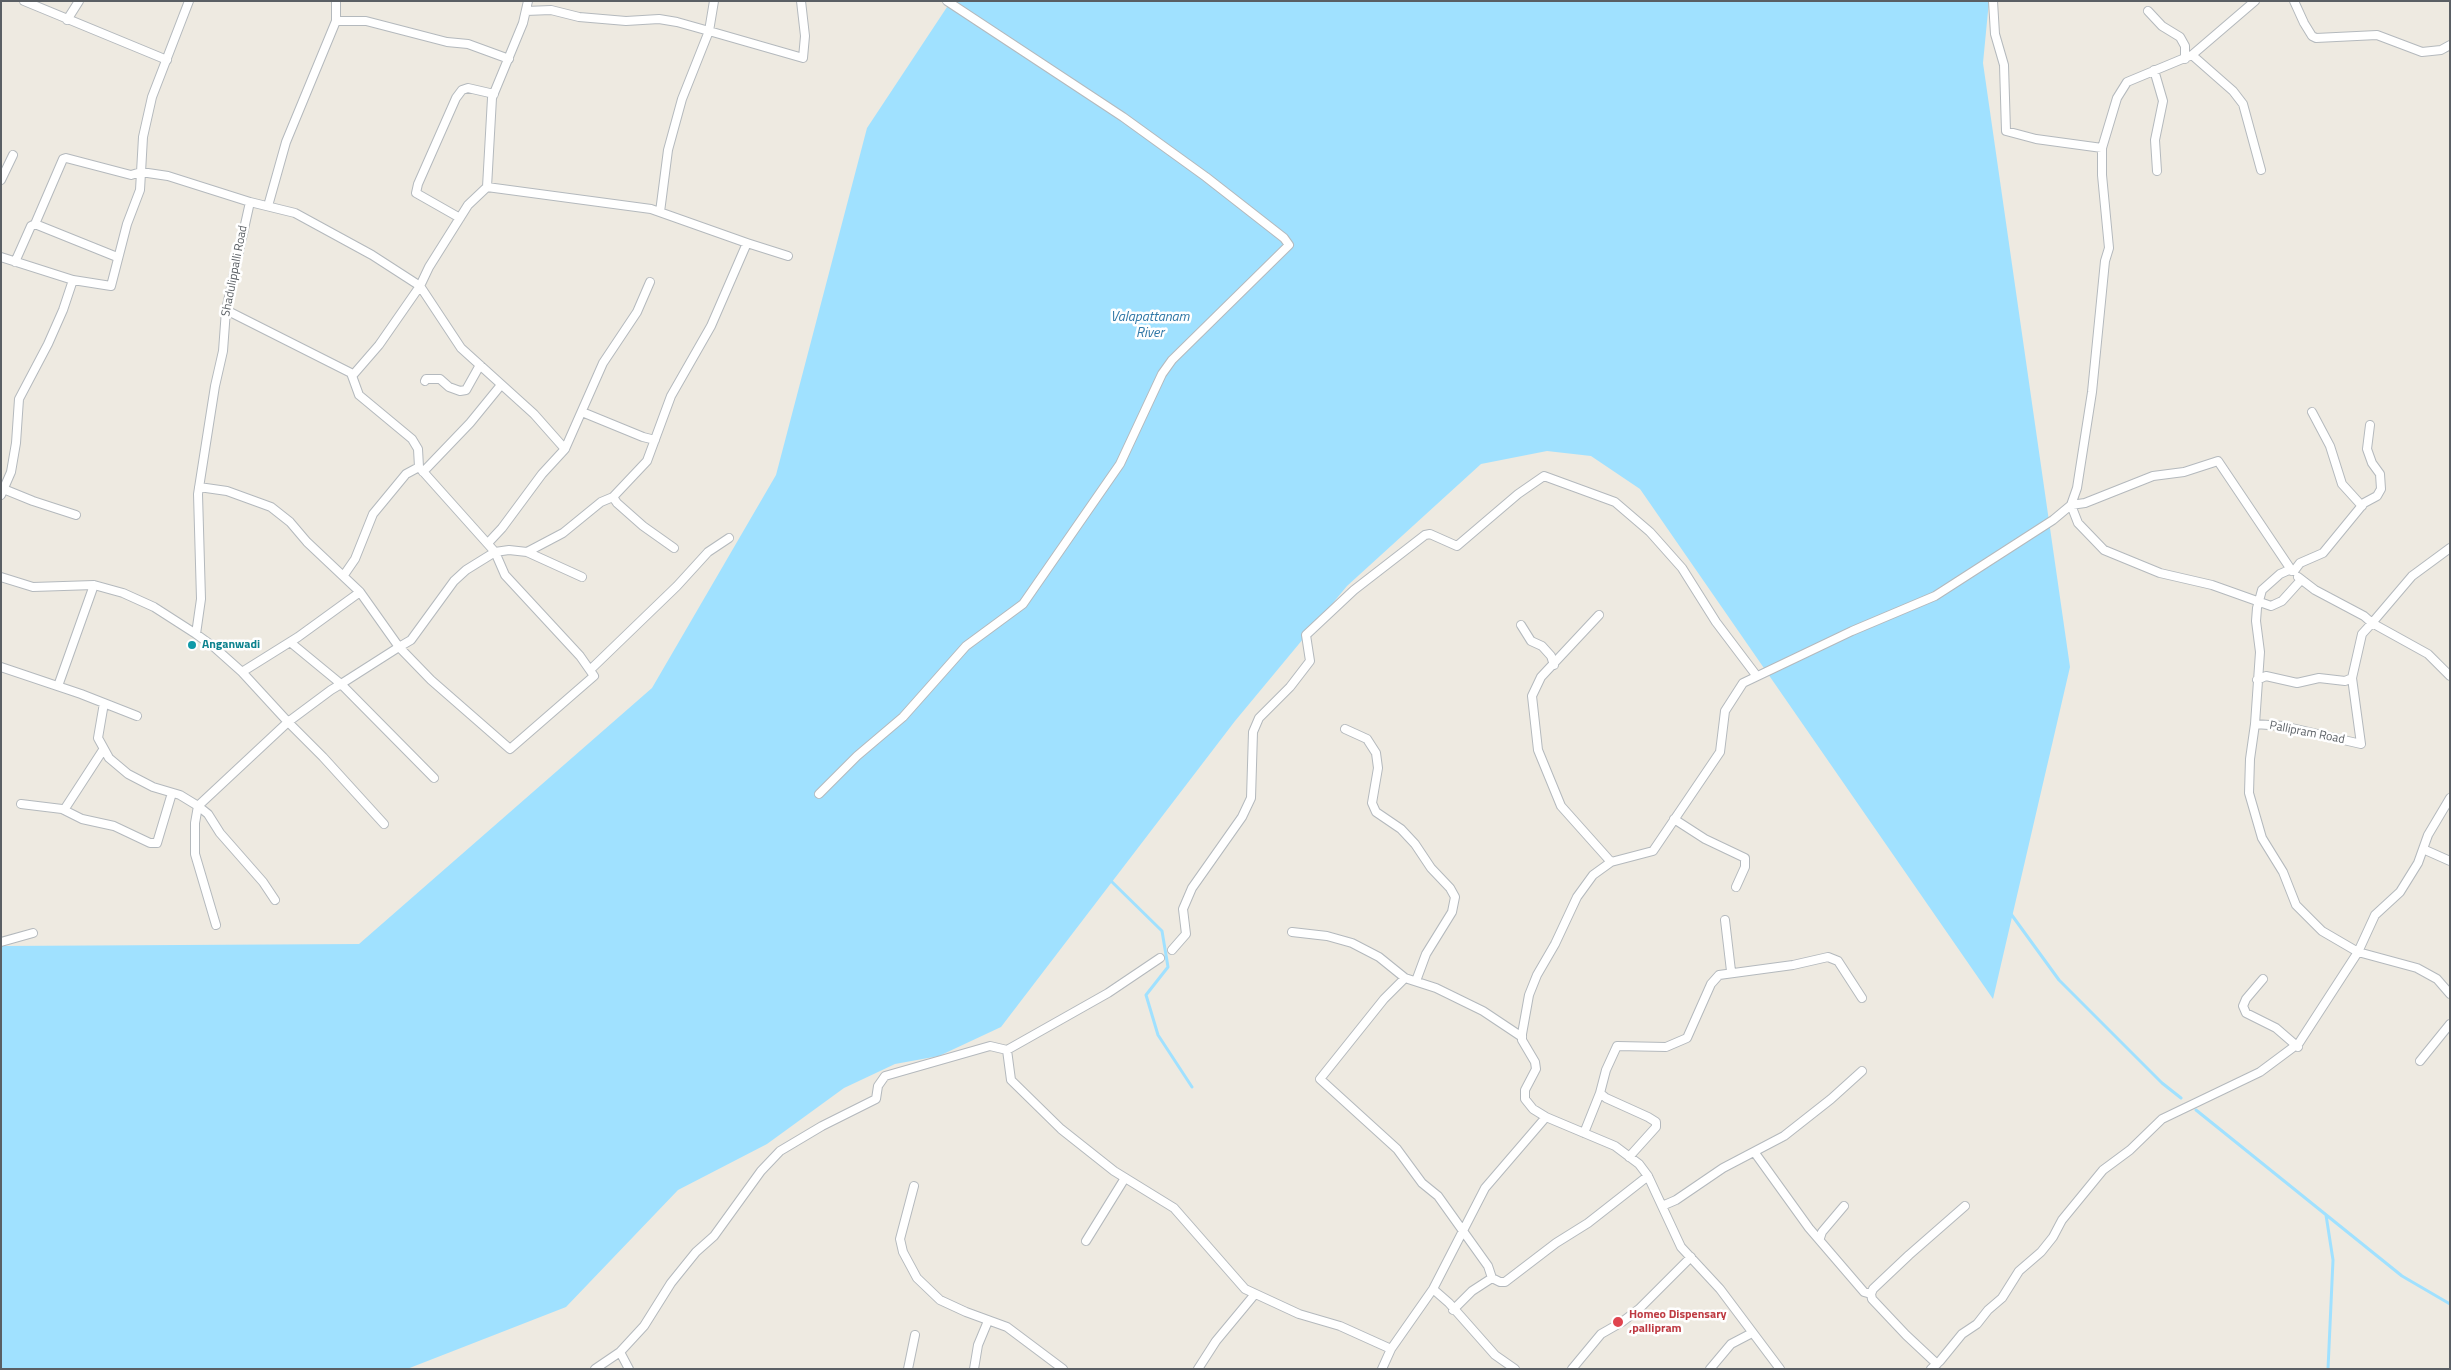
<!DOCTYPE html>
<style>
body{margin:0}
#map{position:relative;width:2451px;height:1370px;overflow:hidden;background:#eeeae1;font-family:"Titillium Web",sans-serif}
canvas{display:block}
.frame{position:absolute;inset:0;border:2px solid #5a5f64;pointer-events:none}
</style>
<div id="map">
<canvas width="2451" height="1370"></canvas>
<div class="frame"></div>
</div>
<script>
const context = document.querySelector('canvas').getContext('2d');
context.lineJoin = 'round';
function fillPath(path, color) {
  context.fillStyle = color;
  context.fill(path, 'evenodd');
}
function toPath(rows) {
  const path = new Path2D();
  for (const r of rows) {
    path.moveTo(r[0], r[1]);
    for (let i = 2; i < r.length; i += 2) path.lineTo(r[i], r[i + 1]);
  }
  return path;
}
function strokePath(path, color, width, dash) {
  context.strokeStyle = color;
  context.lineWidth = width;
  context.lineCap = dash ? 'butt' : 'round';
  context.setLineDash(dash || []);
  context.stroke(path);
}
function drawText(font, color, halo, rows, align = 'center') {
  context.font = font + ' "Titillium Web",sans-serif';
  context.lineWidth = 5;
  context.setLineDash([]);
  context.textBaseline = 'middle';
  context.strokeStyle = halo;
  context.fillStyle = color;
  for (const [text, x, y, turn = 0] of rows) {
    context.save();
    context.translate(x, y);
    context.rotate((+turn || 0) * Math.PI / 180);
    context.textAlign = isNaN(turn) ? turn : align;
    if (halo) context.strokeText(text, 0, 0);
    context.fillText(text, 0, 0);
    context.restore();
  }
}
const water = toPath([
 [951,1,1989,1,1983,63,2070,667,1993,999,1640,489,1591,456,1547,451,1481,464,1347,586,1235,721,1001,1027,939,1056,895,1064,844,1088,767,1144,678,1190,566,1307,407,1369,1,1369,1,946,359,944,652,688,776,475,867,128]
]);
const stream = toPath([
 [1110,880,1162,931,1168,967,1146,995,1158,1035,1192,1087],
 [2011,914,2059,980,2162,1083,2181,1098],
 [2196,1110,2402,1276,2450,1304],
 [2326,1215,2333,1260,2328,1369]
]);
const minor = toPath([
 [24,1,167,60],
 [336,1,336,21],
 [714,1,709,31,803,58,805,36,801,1],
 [1993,1,1995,34,2004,65,2006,131,2036,139,2102,148,2117,98,2127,82,2192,55,2255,1],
 [2294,1,2304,23,2312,36,2316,38,2377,35,2422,52,2441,50,2450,45],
 [526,11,551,10,579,17,626,21,659,19,677,22,709,31,682,99,668,150,660,212],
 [2148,11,2162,26,2180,37,2185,46,2185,59],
 [67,20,79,1],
 [2192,55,2233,91,2243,104,2261,170],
 [2154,70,2163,101,2155,140,2157,171],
 [1,180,13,155],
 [268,206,286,142,336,21,366,21,447,42,468,44,509,59],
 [460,218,416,193,418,184,456,98,462,90,468,88,494,94],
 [35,224,117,257],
 [747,243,788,256],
 [1,257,73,280,111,286,127,224,140,190,143,137,152,97,189,1],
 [15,262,31,226,35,224,63,159,66,158,131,175,141,172,168,176,250,202],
 [226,310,351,373,359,395,412,439,418,449,419,467,495,552,509,550,527,552,563,533,601,502,613,497,647,461,671,396,711,326,747,243,651,209,487,187],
 [353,375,379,345,420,286,461,348,534,414,565,449],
 [425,381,426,379,440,379,449,387,460,391,466,390,480,365],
 [582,412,643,437,655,440],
 [2312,412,2330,446,2342,484,2362,506],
 [423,472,470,423,501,385],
 [199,487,227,491,271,507,290,522,307,542,360,592],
 [1,488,33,501,76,515],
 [1,495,11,472,16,443,19,399,48,344,63,310,73,280],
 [613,497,617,503,643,526,674,548],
 [488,543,502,528,542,474,565,449,603,363,637,312,650,282],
 [527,552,582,577],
 [2292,571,2218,461,2184,472,2153,476,2085,503,2071,505,2078,523,2104,550,2160,573,2212,585,2271,606,2282,601,2301,580],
 [344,575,355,559,373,514,406,474,419,467],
 [1,577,33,587,94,585,123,593,154,607,196,634,201,599,198,494,215,386,223,351,226,310,250,202,295,213,372,255,420,286,429,267,468,205,487,187,492,98,523,23,528,1],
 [2298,577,2315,590,2364,616,2372,623,2412,576,2450,548],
 [1599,615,1541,677,1532,696,1538,750,1561,806,1611,862],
 [1521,625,1531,641,1542,646,1551,656,1554,665],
 [290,642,341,684,434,778],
 [1,667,81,694,137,716],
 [590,670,677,586,708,552,729,538],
 [242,672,298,637,360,592,399,647,431,680,510,749,594,676,580,656,505,575,495,552,466,570,454,581,411,640,399,647,341,684,331,690,288,722,323,757,384,824],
 [2450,676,2428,654,2372,623,2362,634,2352,678,2361,744,2283,726,2255,724,2250,759,2249,793,2262,838,2283,872,2296,905,2322,931,2358,952,2417,968,2437,979,2450,994],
 [2257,680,2266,676,2297,683,2319,678,2345,681,2352,678],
 [58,686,94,585],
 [104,703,98,738,109,758,128,774,153,787,180,795,198,806,288,722,242,672,214,647,196,634],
 [2255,724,2260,652,2256,621,2257,608,2262,590,2280,574,2289,570,2294,571,2300,563,2323,553,2364,503,2377,496,2381,489,2380,474,2372,463,2367,449,2370,425],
 [1345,729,1367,739,1376,753,1378,768,1372,803,1376,812,1401,829,1415,844,1431,868,1450,888,1455,897,1452,912,1426,954,1416,981],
 [819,794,857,756,903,717,966,646,1023,604,1120,464,1162,374,1172,360,1289,245,1284,238,1206,177,1123,117,947,1],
 [21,804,62,809,82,819,114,826,150,843,157,843,172,793],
 [64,810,103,750],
 [1674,819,1705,839,1745,858,1745,867,1736,887],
 [2423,849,2450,861],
 [1725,920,1731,971],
 [216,925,195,854,195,823,198,806,208,814,220,833,263,882,275,900],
 [1292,932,1327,936,1352,943,1379,957,1405,978],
 [1,942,33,933],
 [1172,950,1186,934,1183,909,1192,888,1242,817,1251,798,1253,732,1259,718,1290,687,1310,661,1306,635,1354,590,1425,535,1430,534,1457,546,1518,494,1544,476,1615,502,1650,532,1682,568,1716,622,1756,675],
 [2263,979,2246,999,2243,1006,2246,1013,2276,1028,2298,1047],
 [1522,1037,1483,1011,1436,988,1405,978,1384,999,1320,1079,1397,1149,1422,1183,1438,1196,1488,1266,1492,1278,1500,1282,1505,1282,1556,1243,1588,1223,1648,1176],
 [1007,1050,1011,1080,1061,1129,1114,1171,1174,1208,1245,1289,1299,1314,1340,1326,1391,1349],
 [2420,1061,2450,1024],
 [1546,1117,1533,1109,1525,1099,1525,1090,1536,1069,1535,1062,1522,1040,1522,1034,1529,995,1537,975,1555,944,1577,897,1593,875,1611,862,1653,851,1720,752,1725,711,1743,683,1852,631,1935,596,2053,520,2071,505,2077,488,2092,392,2105,261,2109,248,2102,175,2102,148],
 [1584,1133,1600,1093],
 [1755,1153,1809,1228,1864,1292,1871,1294],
 [1629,1157,1656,1127,1656,1122,1648,1117,1606,1098,1600,1093,1606,1070,1617,1046,1666,1047,1687,1038,1711,984,1719,975,1793,965,1828,957,1838,961,1862,998],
 [914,1186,900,1239,903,1252,917,1278,940,1300,966,1312,1007,1327,1063,1369],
 [1662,1206,1676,1200,1723,1168,1784,1136,1831,1099,1862,1071],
 [1820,1238,1822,1232,1844,1206],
 [1086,1241,1125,1178],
 [1433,1289,1449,1303,1495,1355,1515,1369],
 [1453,1310,1472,1291,1492,1278],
 [620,1352,629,1369],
 [1937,1364,1906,1335,1872,1299,1871,1294,1873,1289,1909,1255,1965,1206],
 [595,1369,620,1352,644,1326,671,1283,696,1252,714,1236,761,1171,780,1151,822,1126,876,1099,878,1086,885,1076,990,1046,1007,1050,1108,993,1160,958],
 [908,1369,915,1335],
 [974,1369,978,1345,988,1321],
 [1198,1369,1216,1341,1255,1294],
 [1382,1369,1391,1349,1433,1289,1485,1188,1546,1117,1615,1146,1639,1164,1648,1176,1681,1247,1720,1289,1780,1369],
 [1572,1369,1601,1334,1622,1322,1639,1309,1691,1257],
 [1710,1369,1731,1344,1752,1333],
 [1931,1369,1940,1361,1962,1334,1977,1324,1988,1310,2002,1298,2019,1271,2041,1252,2053,1237,2062,1220,2103,1170,2130,1150,2162,1119,2260,1072,2299,1043,2358,952,2375,915,2400,892,2418,863,2428,835,2450,798]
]);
const markers = [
 [192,645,5,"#0f9aa8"],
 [1618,1322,6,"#e0444e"]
];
const streetNames = [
 ["Shadulippalli Road",235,271,-79],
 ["Pallipram Road",2307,733,11]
];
const cultureNames = [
 ["Anganwadi",202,645]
];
const healthNames = [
 ["Homeo Dispensary",1629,1315],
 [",pallipram",1629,1329]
];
const waterNames = [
 ["Valapattanam",1150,318],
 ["River",1150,334]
];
fillPath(water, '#a0e1ff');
strokePath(stream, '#a0e1ff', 3);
strokePath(minor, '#b4b9bd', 10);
strokePath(minor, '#fff', 8);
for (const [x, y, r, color] of markers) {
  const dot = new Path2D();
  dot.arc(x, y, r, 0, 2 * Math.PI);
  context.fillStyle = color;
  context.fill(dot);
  strokePath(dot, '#fff', 2);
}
drawText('12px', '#5a5f64', '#fff', streetNames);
drawText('bold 12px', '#0d838f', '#fff', cultureNames, 'left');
drawText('bold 12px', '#be3a42', '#fff', healthNames, 'left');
drawText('italic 14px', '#3178a7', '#fff', waterNames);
</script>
